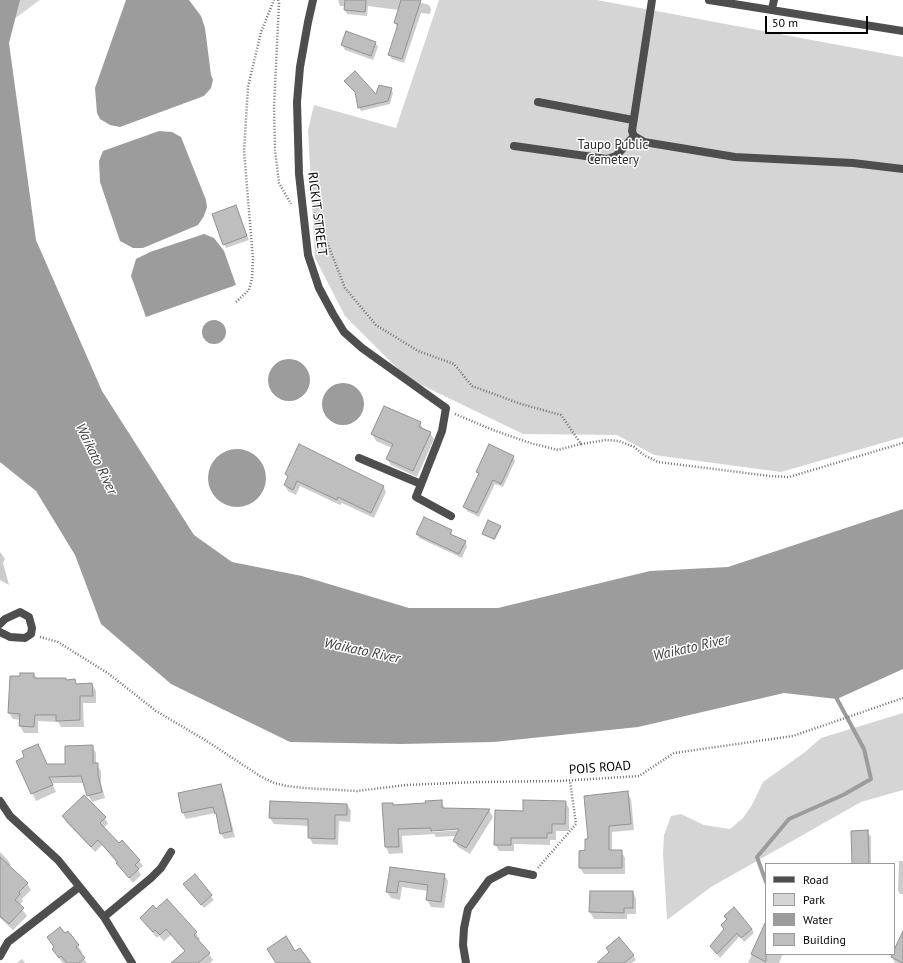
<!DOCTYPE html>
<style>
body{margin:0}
#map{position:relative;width:903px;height:963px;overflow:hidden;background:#fff;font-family:"PT Sans",sans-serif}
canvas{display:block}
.legend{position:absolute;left:765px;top:863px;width:130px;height:92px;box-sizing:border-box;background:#fff;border:1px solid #999;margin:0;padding:5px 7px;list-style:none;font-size:12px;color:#000}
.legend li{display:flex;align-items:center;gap:8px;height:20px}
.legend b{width:20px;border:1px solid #999}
.scale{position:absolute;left:765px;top:16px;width:103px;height:18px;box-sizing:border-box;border:2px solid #000;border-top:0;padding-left:5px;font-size:12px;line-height:14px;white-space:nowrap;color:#000;-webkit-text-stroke:3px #fff;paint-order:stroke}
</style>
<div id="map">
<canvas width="903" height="963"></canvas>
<ul class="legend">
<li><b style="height:5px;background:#4e4e4e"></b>Road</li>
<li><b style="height:11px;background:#d5d5d5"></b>Park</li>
<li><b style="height:11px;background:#9c9c9c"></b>Water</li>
<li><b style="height:11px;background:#bebebe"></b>Building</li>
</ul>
<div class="scale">50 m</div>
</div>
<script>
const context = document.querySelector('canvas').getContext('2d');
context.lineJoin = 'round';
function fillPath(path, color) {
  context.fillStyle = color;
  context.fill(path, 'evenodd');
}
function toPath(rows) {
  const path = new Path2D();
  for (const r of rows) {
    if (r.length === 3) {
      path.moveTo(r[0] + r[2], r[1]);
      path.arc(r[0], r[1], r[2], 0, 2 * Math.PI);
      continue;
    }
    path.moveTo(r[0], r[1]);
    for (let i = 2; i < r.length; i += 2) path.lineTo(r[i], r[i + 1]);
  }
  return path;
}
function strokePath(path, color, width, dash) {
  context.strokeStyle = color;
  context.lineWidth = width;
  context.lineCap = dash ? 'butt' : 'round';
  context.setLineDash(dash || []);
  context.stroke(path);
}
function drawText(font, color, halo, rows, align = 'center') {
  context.font = font + ' "PT Sans",sans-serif';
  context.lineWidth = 3;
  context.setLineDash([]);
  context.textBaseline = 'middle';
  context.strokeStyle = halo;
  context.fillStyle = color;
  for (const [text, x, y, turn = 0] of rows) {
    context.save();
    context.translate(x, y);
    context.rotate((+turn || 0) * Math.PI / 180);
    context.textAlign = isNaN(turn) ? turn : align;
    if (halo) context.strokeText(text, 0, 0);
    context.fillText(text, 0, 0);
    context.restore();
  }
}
const green = toPath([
 [19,0,40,0,14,19],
 [439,0,597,0,903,57,903,437,781,472,654,455,617,435,523,434,407,378,345,316,315,258,308,130,314,105,396,128],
 [903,713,903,790,861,802,711,887,667,920,663,854,664,835,671,816,681,814,704,825,730,829,743,818,752,805,763,782,805,752,821,738]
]);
const water = toPath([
 [0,0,20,0,9,43,36,240,102,391,194,535,232,562,302,576,409,608,498,608,650,571,728,567,903,509,903,669,837,699,784,693,638,727,494,742,401,744,290,742,171,684,101,624,75,555,36,491,0,462],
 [126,0,189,0,201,16,205,28,211,75,213,80,211,88,204,96,120,127,110,125,100,119,97,113,95,88],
 [159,131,172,132,181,137,206,200,207,207,204,216,198,225,143,248,133,248,120,241,100,182,99,161,103,151],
 [204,234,214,238,224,251,236,285,146,317,131,276,136,259,150,252],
 [214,332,12],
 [289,380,21],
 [343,404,21],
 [237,478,29]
]);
const shadow = toPath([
 [338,0,412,0,429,5,431,9,430,14,421,13,404,63,392,59,389,55,397,27,395,23,399,10,368,6,367,16,347,14,345,10,345,6,340,6],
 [375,42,378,47,373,60,345,50,342,45],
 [346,81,377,96,391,89,393,93,390,104,361,111,359,107,356,93],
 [236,207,249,240,226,248,224,244],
 [420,423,424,430,430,433,434,439,417,477,391,465,387,459,392,448,376,441,372,434],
 [513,457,515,461,503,487,495,484,479,517,467,511,465,507,479,475,477,472],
 [286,474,383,486,386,492,374,518,342,503,340,505,300,486,296,495,288,491,285,485,288,478],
 [500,526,501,528,495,540,484,535,483,533],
 [451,531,453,536,465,542,467,546,462,558,419,538,417,534],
 [0,552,5,559,3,563,9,585,0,580],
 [34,674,37,679,65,679,67,681,75,680,77,685,92,684,96,691,96,703,83,703,84,727,61,727,58,722,38,721,38,733,24,733,20,726,21,720,13,719,9,713,21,677],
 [92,746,96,753,96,764,101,771,101,783,105,798,92,802,88,795,84,783,52,783,56,792,36,801,17,761,47,765,66,765],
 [220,785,224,792,235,837,224,839,221,833,218,817,215,813,186,819,183,813],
 [627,792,631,799,634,830,612,832,612,851,621,851,625,858,625,874,584,874,580,868,590,840],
 [441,801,445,809,489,810,493,817,470,854,458,847,454,841,457,836,436,837,434,834,402,836,403,853,389,854,386,847,383,804,393,804,394,806,427,804],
 [464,828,464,830,432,832,432,830],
 [565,802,569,808,569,831,556,831,556,840,550,840,550,845,514,844,514,851,499,851,495,844,524,812],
 [347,804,351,811,350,822,339,821,338,845,313,844,309,837,309,826,274,824,270,818],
 [63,816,105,818,108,824,103,828,119,844,139,861,143,866,138,870,141,875,133,883,102,845,95,852,66,822],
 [867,831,871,837,871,864,852,864],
 [0,852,7,859,11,865,9,867,27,883,31,890,22,899,23,901,19,905,27,916,13,930,0,918],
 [899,861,903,861,903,894,900,894,898,891],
 [391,868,444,875,448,881,444,908,431,907,427,900,428,891,402,887,400,900,391,898,387,892],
 [195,876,214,900,204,908,187,888],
 [591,892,633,892,636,899,636,914,627,914,627,919,594,919,590,912],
 [156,910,196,933,200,939,198,941,209,954,213,960,210,963,173,963,186,952,171,935,164,941,159,936,157,938,145,924,141,918],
 [725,916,752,929,754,933,744,942,740,936,720,958,714,950,725,930,727,920],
 [760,937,766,940,766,954,783,954,779,963,748,963],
 [48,938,78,946,82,952,80,954,87,963,63,963,57,956,55,948],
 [894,952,903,963,895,963,892,957],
 [610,953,633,955,636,960,632,963,600,963],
 [22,959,25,963,17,963]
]);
const stream = toPath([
 [766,882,757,857,789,819,843,795,871,779,864,749,837,699]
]);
const building = toPath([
 [345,0,366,0,365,12,344,10,345,0],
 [401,0,421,0,402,59,388,55,398,24,394,23,401,0],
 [346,31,376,42,371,56,341,45,346,31],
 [355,71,376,94,379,85,392,88,388,101,358,108,355,92,344,81,355,71],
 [236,205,247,236,223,245,212,214,236,205],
 [384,406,421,422,419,427,431,432,413,471,386,459,393,444,371,434,384,406],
 [299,444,384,486,371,513,338,497,337,500,297,481,293,490,284,485,288,476,285,474,299,444],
 [489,444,514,456,501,484,493,480,477,513,463,507,479,473,476,472,489,444],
 [424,517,452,530,450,534,466,541,459,554,416,534,424,517],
 [488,520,501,526,494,539,482,534,488,520],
 [20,673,34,673,34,678,66,678,66,680,75,679,76,684,92,683,93,696,80,696,80,720,56,721,56,715,35,715,34,727,19,726,20,714,8,713,10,676,20,676,20,673],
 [38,744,47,764,65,764,65,746,93,745,93,763,98,763,98,775,102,792,87,796,81,776,49,777,53,785,31,794,16,761,24,757,22,751,38,744],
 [221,784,232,831,220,834,216,813,215,814,213,807,182,813,178,793,221,784],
 [628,791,631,824,609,826,609,850,622,850,622,868,579,868,579,851,585,850,585,839,588,839,584,796,628,791],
 [84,795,106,817,100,823,119,843,122,840,140,860,135,865,139,869,129,878,116,863,118,862,98,840,91,847,62,816,84,795],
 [442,800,442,808,490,809,466,848,453,841,459,829,431,831,431,828,398,829,399,847,385,847,382,803,393,803,393,805,426,803,425,801,442,800],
 [523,800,566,801,565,824,552,824,552,833,547,833,547,838,511,838,511,845,494,845,495,810,523,811,523,800],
 [270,801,347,804,347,815,335,815,335,839,308,838,308,819,269,818,270,801],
 [868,830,869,864,852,864,851,831,868,830],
 [0,857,28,883,19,892,20,894,15,900,24,908,9,924,0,916,0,857],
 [390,867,445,874,441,902,426,900,428,885,399,881,397,893,386,892,390,867],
 [195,874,212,895,201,905,183,884,195,874],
 [590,891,633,891,633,908,624,908,624,913,589,912,590,891],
 [167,899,197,932,194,935,210,953,198,963,171,963,185,951,166,929,160,935,155,930,153,932,140,918,153,905,156,909,167,899],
 [734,907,752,929,741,938,737,933,717,954,710,946,724,929,721,925,727,919,724,916,734,907],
 [766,921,766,962,751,954,766,921],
 [60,927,65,933,68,931,79,945,76,947,85,958,79,963,67,963,61,956,59,958,52,949,54,947,47,937,60,927],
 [903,931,903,963,891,957,892,954,894,954,894,950,903,931],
 [286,936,295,951,300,948,311,963,276,963,267,949,286,936],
 [619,937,634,955,624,963,597,963,609,952,606,948,619,937]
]);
const path = toPath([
 [278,0,279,3,274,107,275,150,279,183,291,204],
 [314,213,316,214,345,288,376,325,418,351,454,364,472,386,521,404,561,415,581,444,606,440,619,441,634,447,644,455,658,462,770,476,789,477,903,443],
 [236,302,249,290,252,278,253,259,244,151,248,87,261,32,274,0],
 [455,414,493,430,530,443,558,450,581,444],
 [40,637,58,642,109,674,156,711,205,740,260,776,274,783,287,786,304,788,357,791,406,785,479,782,560,781,639,776,674,753,793,736,903,698],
 [538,868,576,824,570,781]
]);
const service = toPath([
 [652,0,632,131,634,136,644,142,735,157,853,163,903,169],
 [538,102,633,120],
 [514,146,607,159,616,156,634,136],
 [359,458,421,484]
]);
const minor = toPath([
 [313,0,308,22,300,67,297,102,299,174,308,255,319,288,333,314,344,332,362,348,446,408,442,431,416,497,451,516],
 [709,0,903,31],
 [772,9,774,0],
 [0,624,5,619,20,612,29,617,32,628,31,634,25,638,10,637,0,632],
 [0,801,10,816,58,860,104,917,132,963],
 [104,917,151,878,161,868,171,852],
 [0,956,8,942,79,887],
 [466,963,463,945,464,928,468,909,489,880,508,870,533,875]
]);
const parkNames = [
 ["Taupo Public",613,145],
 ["Cemetery",613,160]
];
const streetNames = [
 ["RICKIT STREET",317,214,83],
 ["POIS ROAD",600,768,-4]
];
const waterNames = [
 ["Waikato River",96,459,64],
 ["Waikato River",691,648,-13],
 ["Waikato River",362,651,12]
];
fillPath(green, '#d5d5d5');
fillPath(water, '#9c9c9c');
fillPath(shadow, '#0003');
strokePath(stream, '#9c9c9c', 4);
fillPath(building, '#bebebe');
strokePath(building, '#929292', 1);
strokePath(path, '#707070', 2.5, [1, 2]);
strokePath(service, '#4e4e4e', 8);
strokePath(minor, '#4e4e4e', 8);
drawText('13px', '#2c2c2c', '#fff', parkNames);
drawText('13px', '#000', '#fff', streetNames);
drawText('italic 14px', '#3d3d3d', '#fff', waterNames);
</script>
